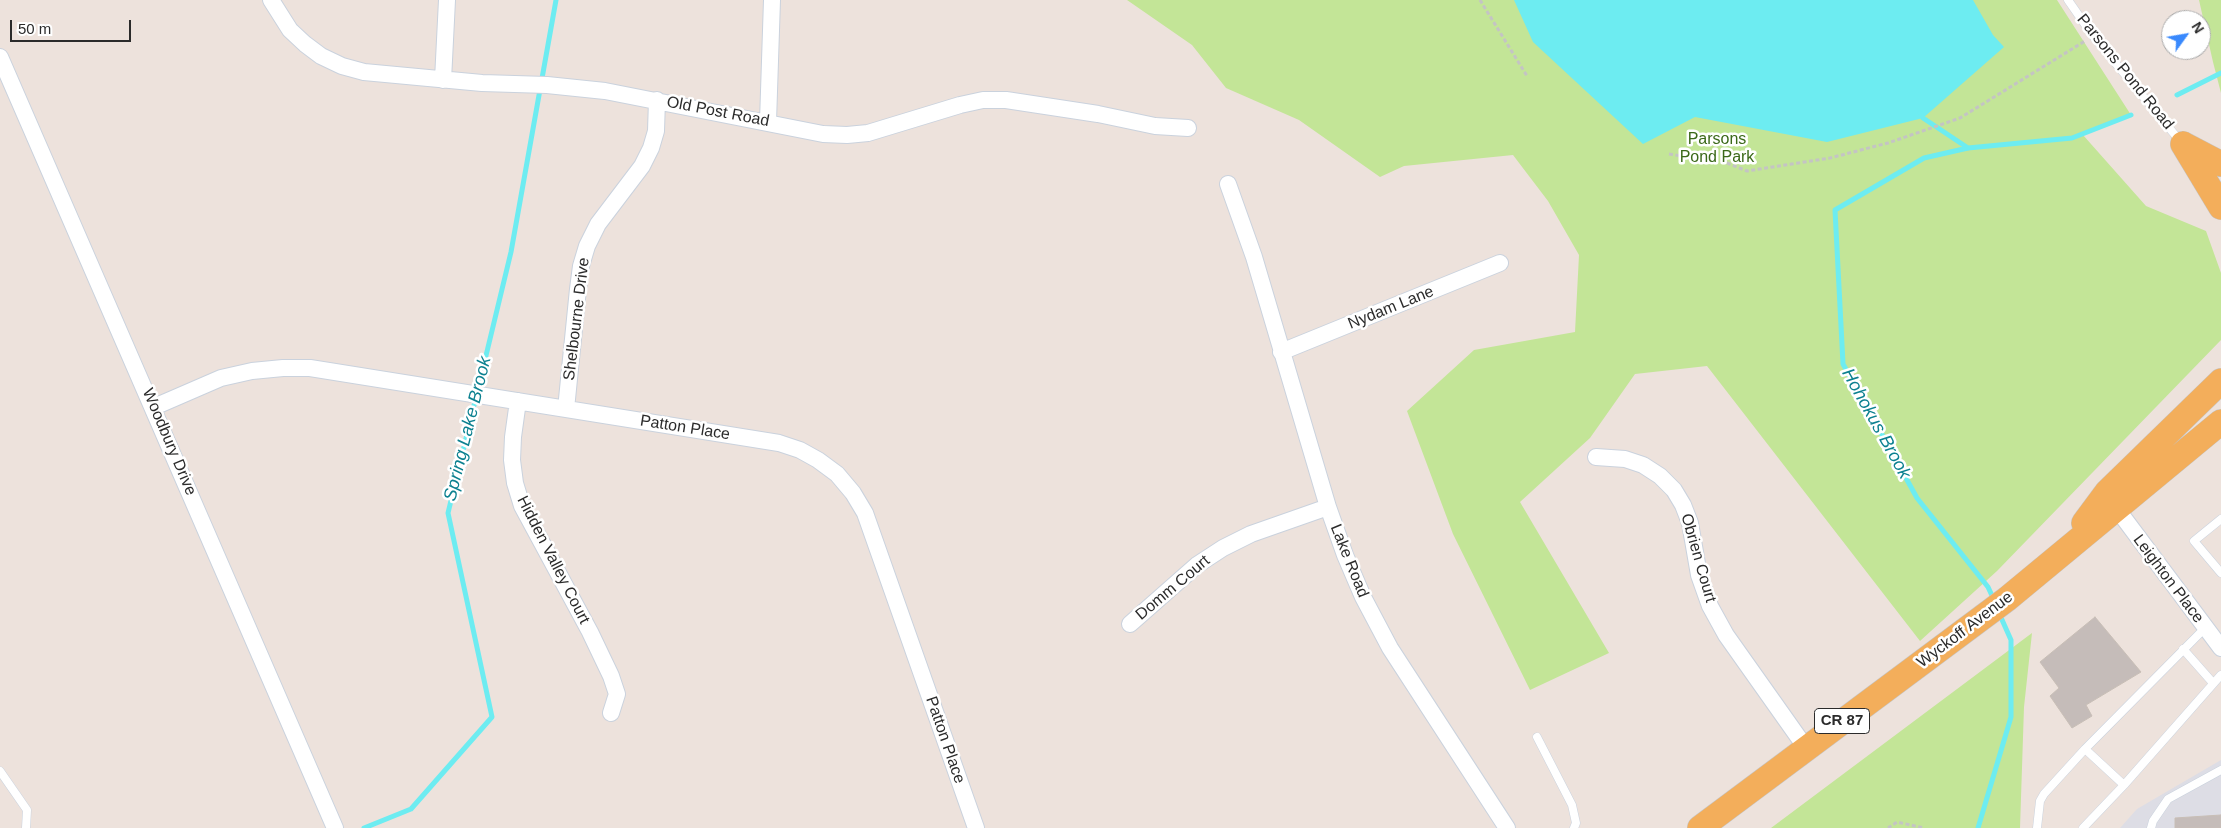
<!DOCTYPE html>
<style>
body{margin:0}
#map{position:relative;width:2221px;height:828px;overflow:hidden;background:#ede2dc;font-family:Arial,sans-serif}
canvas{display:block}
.north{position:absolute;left:2161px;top:10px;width:50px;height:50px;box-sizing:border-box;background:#fff;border:1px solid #aaa;border-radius:50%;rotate:58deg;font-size:14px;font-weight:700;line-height:20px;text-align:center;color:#2b2b2b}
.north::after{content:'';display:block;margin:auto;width:18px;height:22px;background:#3989fd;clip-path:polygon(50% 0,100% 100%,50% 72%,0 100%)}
.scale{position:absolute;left:10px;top:20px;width:121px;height:22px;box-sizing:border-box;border:2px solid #2b2b2b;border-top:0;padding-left:6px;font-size:15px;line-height:18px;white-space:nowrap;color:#2b2b2b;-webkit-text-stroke:4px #fff;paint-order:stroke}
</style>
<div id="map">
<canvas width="2221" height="828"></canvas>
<div class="north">N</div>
<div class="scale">50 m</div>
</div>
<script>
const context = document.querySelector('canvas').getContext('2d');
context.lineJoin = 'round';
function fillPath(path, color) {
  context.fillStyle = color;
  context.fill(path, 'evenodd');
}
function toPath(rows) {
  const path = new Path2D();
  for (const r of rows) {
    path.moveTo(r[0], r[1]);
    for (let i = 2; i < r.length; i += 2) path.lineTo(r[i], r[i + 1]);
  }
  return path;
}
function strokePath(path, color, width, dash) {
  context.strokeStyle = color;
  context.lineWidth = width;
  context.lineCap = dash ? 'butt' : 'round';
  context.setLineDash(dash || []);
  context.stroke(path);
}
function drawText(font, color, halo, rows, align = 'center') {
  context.font = font + ' Arial,sans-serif';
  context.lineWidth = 5;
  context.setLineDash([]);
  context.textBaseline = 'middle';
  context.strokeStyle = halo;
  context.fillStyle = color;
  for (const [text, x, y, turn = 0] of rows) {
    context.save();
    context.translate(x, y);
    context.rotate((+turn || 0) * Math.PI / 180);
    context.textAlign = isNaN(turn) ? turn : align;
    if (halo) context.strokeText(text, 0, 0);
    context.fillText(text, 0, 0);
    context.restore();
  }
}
const industrial = toPath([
 [2221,760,2221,828,2120,828,2137,809]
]);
const green = toPath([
 [1127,0,2057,0,2131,115,2083,135,2146,206,2206,231,2221,273,2221,340,1997,571,1920,641,1707,366,1635,374,1590,438,1520,502,1609,653,1530,690,1453,534,1407,411,1474,350,1575,332,1579,255,1548,201,1513,155,1404,166,1380,177,1299,120,1226,88,1192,45],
 [2199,0,2221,0,2221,93,2213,62],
 [2032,633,2024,707,2020,828,1771,828]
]);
const water = toPath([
 [1514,0,1973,0,1993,35,2004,47,1923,118,1827,142,1695,117,1643,144,1533,42]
]);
const stream = toPath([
 [2177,95,2221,73],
 [1920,113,1923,118,1968,148],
 [1994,600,1988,587,1917,498,1843,364,1835,210,1924,158,1968,148,2072,138,2131,115],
 [364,828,411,809,492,717,448,513,511,252,556,0],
 [1978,828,2011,717,2011,640,1999,613]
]);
const building = toPath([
 [2095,617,2141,672,2086,705,2092,716,2072,728,2050,696,2059,688,2040,662,2095,617],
 [2221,815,2221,828,2175,828,2175,818,2221,815]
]);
const path = toPath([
 [1480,0,1527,76],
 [1669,154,1727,163,1747,171,1830,158,1888,143,1960,118,2085,41],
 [1888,828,1897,822,1924,828]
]);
const service = toPath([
 [2068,0,2093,36,2180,141],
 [2221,519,2194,541,2221,573],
 [2205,628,2085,749,2124,785,2221,675],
 [2183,649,2213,683],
 [1537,737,1572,805,1576,823,1574,828],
 [0,771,27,810,26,828],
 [2037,828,2040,801,2044,794,2085,749],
 [2083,828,2124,785],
 [2151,828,2153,821,2168,799,2221,770]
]);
const minor = toPath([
 [271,0,290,30,305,44,321,56,342,66,364,72,482,83,547,85,605,91,823,134,847,135,868,133,960,105,983,100,1006,100,1098,114,1155,126,1188,128],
 [0,57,335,828],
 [443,80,447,0],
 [768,122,772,0],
 [1228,184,1254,257,1328,507,1345,555,1363,597,1390,648,1507,828],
 [1281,352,1500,263],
 [518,401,513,437,512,460,515,483,522,506,590,632,611,676,617,694,611,713],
 [154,407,221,378,252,371,283,368,310,368,779,443,800,450,818,460,837,474,853,493,865,513,976,828],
 [566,409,578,289,581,266,587,246,598,224,642,166,651,148,656,131,657,100],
 [1596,457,1625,459,1643,465,1660,476,1674,490,1683,505,1690,523,1699,575,1710,606,1726,635,1806,748],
 [2117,509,2221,648],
 [1130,624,1197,565,1223,548,1251,534,1328,507]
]);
const primary = toPath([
 [2183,144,2221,207],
 [2183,144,2221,164],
 [2084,523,2107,492,2221,381],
 [1700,828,2007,599,2221,422]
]);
const shields = [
 [1842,721,55]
];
const shieldNames = [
 ["CR 87",1842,721]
];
const streetNames = [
 ["Parsons Pond Road",2125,72,51],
 ["Old Post Road",718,112,11],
 ["Nydam Lane",1391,308,-22],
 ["Shelbourne Drive",577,319,-83],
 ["Patton Place",685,428,9],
 ["Woodbury Drive",169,442,67],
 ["Obrien Court",1698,558,74],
 ["Hidden Valley Court",553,560,63],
 ["Lake Road",1349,561,68],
 ["Leighton Place",2168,579,53],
 ["Domm Court",1173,588,-40],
 ["Wyckoff Avenue",1965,630,-37],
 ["Patton Place",945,740,71]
];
const parkNames = [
 ["Parsons",1717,140],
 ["Pond Park",1717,158]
];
const waterNames = [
 ["Hohokus Brook",1876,424,61],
 ["Spring Lake Brook",468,429,-76]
];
fillPath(industrial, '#dddde5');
fillPath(green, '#c3e597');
fillPath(water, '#6decf1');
strokePath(stream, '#6decf1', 5);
fillPath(building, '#c5bcb9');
strokePath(building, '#c8beb6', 1);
strokePath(service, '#cad2dd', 9);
strokePath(minor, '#cad2dd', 18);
strokePath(primary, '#c4c4c4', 26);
strokePath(path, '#c4c4c4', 3, [4, 2.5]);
strokePath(service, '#fff', 8);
strokePath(minor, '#fff', 16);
strokePath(primary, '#f3ae5b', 25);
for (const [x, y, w] of shields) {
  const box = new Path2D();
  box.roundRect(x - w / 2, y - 12.5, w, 25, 4);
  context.fillStyle = '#fff';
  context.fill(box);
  strokePath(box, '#2b2b2b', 1);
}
drawText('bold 15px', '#2b2b2b', null, shieldNames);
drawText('16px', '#2b2b2b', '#fff', streetNames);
drawText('16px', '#3b6919', '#fff', parkNames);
drawText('italic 18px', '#0c8190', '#fff', waterNames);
</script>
